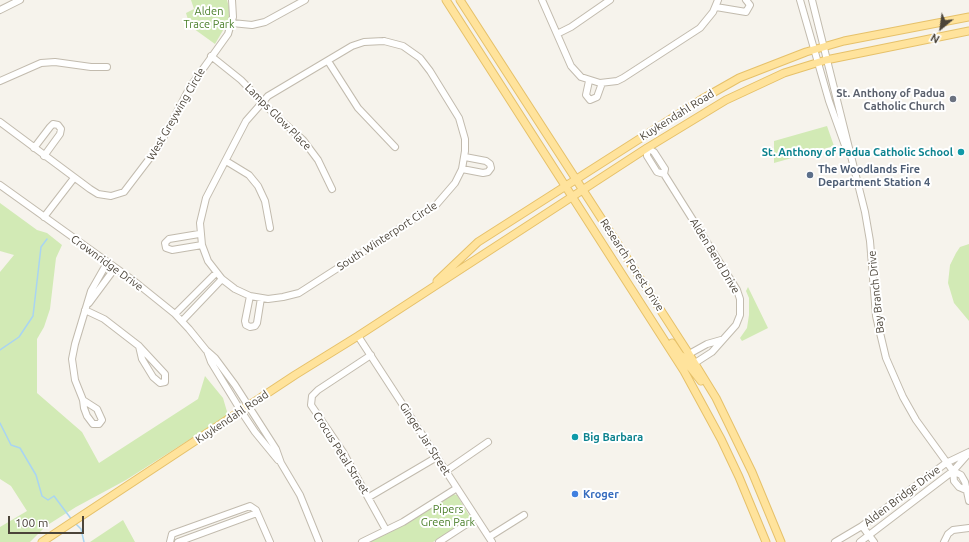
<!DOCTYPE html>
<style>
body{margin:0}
#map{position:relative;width:969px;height:542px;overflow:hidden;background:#f6f3ec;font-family:Ubuntu,sans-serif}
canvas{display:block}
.north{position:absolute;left:921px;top:8px;width:40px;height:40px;-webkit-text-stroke:3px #fff;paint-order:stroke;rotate:209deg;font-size:11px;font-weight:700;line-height:16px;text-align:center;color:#4b4439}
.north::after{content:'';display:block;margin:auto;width:14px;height:18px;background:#4b4439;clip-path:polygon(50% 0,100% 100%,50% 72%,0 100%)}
.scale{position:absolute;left:8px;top:516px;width:76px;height:18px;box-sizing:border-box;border:2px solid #4b4439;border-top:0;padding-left:5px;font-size:12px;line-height:14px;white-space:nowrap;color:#4b4439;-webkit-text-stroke:3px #fff;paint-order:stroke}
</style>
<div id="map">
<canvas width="969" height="542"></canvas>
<div class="north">N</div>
<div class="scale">100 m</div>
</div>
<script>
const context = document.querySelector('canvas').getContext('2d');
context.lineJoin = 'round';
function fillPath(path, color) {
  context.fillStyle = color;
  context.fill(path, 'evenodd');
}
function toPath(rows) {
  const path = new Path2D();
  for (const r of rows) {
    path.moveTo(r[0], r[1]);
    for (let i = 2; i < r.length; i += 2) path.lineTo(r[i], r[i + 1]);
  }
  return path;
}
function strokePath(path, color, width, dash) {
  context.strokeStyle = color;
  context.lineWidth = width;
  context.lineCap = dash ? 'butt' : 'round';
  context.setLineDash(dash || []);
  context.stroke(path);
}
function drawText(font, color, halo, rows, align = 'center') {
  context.font = font + ' Ubuntu,sans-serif';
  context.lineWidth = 4;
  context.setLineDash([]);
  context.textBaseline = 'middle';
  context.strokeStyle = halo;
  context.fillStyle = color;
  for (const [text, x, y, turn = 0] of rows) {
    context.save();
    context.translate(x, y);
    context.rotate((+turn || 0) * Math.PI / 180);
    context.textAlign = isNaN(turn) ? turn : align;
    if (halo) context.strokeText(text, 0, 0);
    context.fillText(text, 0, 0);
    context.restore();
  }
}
const green = toPath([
 [191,0,227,0,229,7,229,20,215,44,190,26,186,13,194,9],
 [827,126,834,146,774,163,774,141],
 [0,203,37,230,47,233,62,245,56,258,50,309,44,327,37,339,37,393,82,432,99,463,198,399,205,376,223,398,228,415,126,480,76,507,46,526,30,542,0,542,0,527,27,511,11,486,0,479,0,272,14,255,0,251],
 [969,244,969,321,954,303,948,283,950,265,956,253,960,247],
 [748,287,768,328,742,341,740,338,747,328,749,315,749,298,746,291],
 [452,494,457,495,470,517,468,520,433,542,369,542,400,527],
 [123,520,135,542,90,542]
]);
const stream = toPath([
 [0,350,19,337,33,316,41,247,47,239],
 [0,423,11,445,20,448,36,475,42,496,48,500,54,496,72,520],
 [75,523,81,529,84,542]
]);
const minor = toPath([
 [542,0,571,66,581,77,600,83,617,81,623,78,700,28,713,12,718,0],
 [800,0,829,101,848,154],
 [812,0,865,212,870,241,876,316,886,358,903,397,916,420,953,471,961,475,965,482,969,501],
 [716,7,746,12,750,5,746,0],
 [0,10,20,0],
 [232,23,252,25,265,22,305,0],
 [557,34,571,27,610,0],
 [384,41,403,46,420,58,430,71,459,118,465,139,465,151,462,169,455,183,436,205,299,293,283,297,268,299,250,296,235,289,222,279,208,261,202,245,200,223,206,198,246,121,268,96,352,46,364,42,384,41],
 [211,56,241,80,274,114,303,140,318,160,332,189],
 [328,61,358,108,395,147],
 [0,81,41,63,55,62,91,67,107,67],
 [589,81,586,95,590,100,597,97,602,83],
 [0,122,90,189,98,194,111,196,124,192,159,146,190,87,228,34,233,17,232,0],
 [34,148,50,127,53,124,58,125,61,129,60,134,44,156],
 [647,148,654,152,665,169,664,174,737,290,740,299,740,315,736,325,712,352,695,363],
 [647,148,647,156,657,172,664,174],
 [226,161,249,175,258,186,265,201,270,228],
 [462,169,483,173,488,172,491,168,490,164,486,161,465,157],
 [0,185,134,281,175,314,189,329,206,350,215,358,235,385,276,449,281,463,300,495,319,542],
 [44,217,74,178],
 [199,234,169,239,165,243,166,248,172,250,202,245],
 [250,296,245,321,246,325,250,327,255,326,257,323,261,298],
 [89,303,115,268],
 [85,310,104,319,139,346],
 [175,314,216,273],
 [182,321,222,279],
 [358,336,492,542],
 [139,346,165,374,165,382,160,383,153,377,142,359,139,346],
 [207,351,211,362,241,411,255,432,278,460],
 [689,354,707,344,721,340],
 [371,355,318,390,312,396,311,405,343,452,386,530],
 [83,400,97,409,102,420,99,424,93,424,87,416,84,408,83,400,75,380,72,359,75,344,91,291,107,263],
 [446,471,488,442],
 [953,471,954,481,959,487,966,490],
 [369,497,437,457],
 [862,526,874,542],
 [489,537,524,515],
 [170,542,172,534,250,506,256,510,270,542],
 [178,542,257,513],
 [362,542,403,522,457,488],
 [439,542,476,518],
 [835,542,862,526,946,463,969,452],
 [860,542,953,471,969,453],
 [944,542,948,534,953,530,969,528]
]);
const major = toPath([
 [446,0,684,371,721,439,739,477,766,542],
 [460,0,689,354,716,398,752,472,781,542],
 [437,281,478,242,702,99,739,78,806,52,844,41,969,17],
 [672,343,680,355,691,362],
 [678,361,690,367,701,381],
 [42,542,295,375,358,336,647,148,726,100,784,73,826,60,969,31]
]);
const markers = [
 [953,99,4,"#6b7280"],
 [961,152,4,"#0f9aa8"],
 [810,175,4,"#5c6f8a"],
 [575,437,4,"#0f9aa8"],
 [575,494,4,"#3f7fe0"]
];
const parkNames = [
 ["Alden",209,11],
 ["Trace Park",209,24],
 ["Pipers",448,509],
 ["Green Park",448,522]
];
const worshipNames = [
 ["St. Anthony of Padua",945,93],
 ["Catholic Church",945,106]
];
const streetNames = [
 ["West Greywing Circle",176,114,-60],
 ["Kuykendahl Road",677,115,-32],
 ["Lamps Glow Place",278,117,45],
 ["South Winterport Circle",387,236,-33],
 ["Alden Bend Drive",715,256,59],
 ["Crownridge Drive",107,263,36],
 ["Research Forest Drive",632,265,57],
 ["Bay Branch Drive",876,292,-96],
 ["Kuykendahl Road",232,417,-34],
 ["Ginger Jar Street",425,439,57],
 ["Crocus Petal Street",341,453,58],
 ["Alden Bridge Drive",902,496,-37]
];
const cultureNames = [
 ["St. Anthony of Padua Catholic School",953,152],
 ["Big Barbara",583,437,"left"]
];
const serviceNames = [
 ["The Woodlands Fire",818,169],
 ["Department Station 4",818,182]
];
const shopNames = [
 ["Kroger",583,494]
];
fillPath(green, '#d2eab5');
strokePath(stream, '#a9d4f2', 1.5);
strokePath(minor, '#c2bbae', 8);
strokePath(major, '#e6c16a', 9);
strokePath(minor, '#fff', 6);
strokePath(major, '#ffe39c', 7);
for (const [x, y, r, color] of markers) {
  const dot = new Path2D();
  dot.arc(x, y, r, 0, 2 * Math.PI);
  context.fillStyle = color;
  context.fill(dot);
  strokePath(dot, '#fff', 1.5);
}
drawText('11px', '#4a7f2a', '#fff', parkNames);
drawText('bold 11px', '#5b616d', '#fff', worshipNames, 'right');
drawText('11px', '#4b4439', '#fff', streetNames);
drawText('bold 11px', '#0d838f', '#fff', cultureNames, 'right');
drawText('bold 11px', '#4e5e75', '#fff', serviceNames, 'left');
drawText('bold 11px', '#366cbe', '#fff', shopNames, 'left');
</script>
